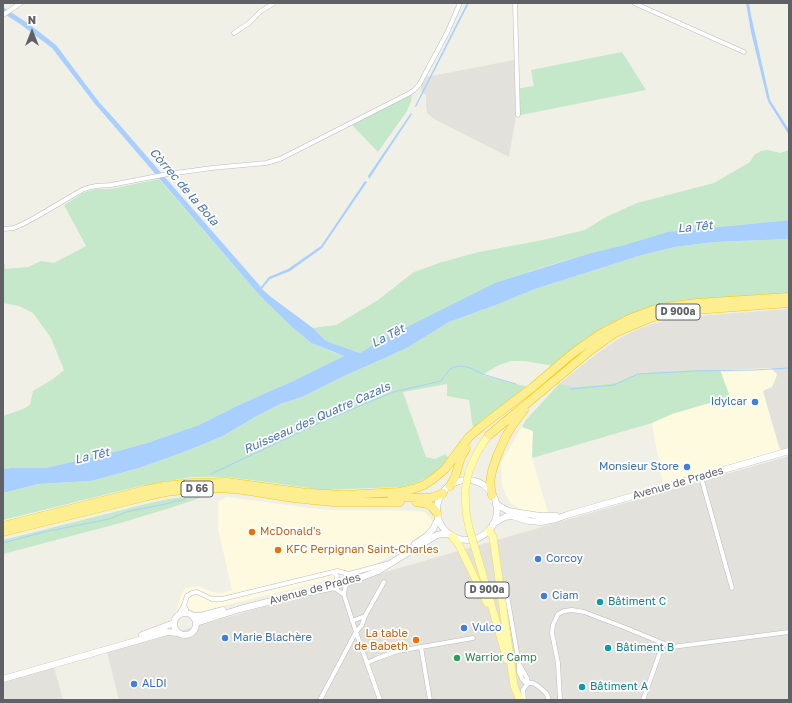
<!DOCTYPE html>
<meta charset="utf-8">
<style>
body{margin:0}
#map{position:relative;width:792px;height:703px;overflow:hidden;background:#f1f0e7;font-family:"Golos Text",sans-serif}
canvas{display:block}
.frame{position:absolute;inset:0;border:4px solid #5f6167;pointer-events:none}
.north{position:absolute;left:12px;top:12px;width:40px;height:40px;-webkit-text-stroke:3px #fff;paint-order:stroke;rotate:0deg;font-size:11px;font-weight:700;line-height:16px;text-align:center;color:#5f6167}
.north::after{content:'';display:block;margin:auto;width:14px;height:18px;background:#5f6167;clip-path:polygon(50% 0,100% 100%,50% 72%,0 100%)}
</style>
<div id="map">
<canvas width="792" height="703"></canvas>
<div class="frame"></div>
<div class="north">N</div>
</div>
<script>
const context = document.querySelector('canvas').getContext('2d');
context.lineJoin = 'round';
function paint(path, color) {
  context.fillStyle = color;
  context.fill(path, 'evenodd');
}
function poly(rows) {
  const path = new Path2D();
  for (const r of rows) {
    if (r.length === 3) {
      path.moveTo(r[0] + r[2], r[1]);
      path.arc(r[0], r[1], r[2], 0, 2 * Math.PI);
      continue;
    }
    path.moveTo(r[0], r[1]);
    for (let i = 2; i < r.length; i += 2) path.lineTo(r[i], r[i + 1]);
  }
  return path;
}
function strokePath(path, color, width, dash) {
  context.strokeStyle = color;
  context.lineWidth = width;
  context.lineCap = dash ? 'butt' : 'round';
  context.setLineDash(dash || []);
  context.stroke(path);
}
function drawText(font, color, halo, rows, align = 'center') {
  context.font = font + ' "Golos Text",sans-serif';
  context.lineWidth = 3.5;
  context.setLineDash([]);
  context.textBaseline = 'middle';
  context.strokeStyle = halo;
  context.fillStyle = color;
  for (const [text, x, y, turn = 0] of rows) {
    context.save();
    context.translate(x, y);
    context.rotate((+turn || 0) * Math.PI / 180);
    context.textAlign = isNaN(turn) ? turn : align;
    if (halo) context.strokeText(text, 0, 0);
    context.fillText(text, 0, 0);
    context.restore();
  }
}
paint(poly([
 [771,368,777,374,776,378,772,387,763,391,781,450,663,484,652,423,672,414,730,397,720,370],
 [522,427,533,431,532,458,548,513,524,511,510,503,502,486,501,463],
 [226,497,242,499,309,508,332,510,374,510,419,511,424,512,426,513,431,519,433,522,430,527,424,533,384,560,354,572,300,587,202,611,197,612,190,609,176,613,181,595,185,588,199,586,211,592,222,593,232,590,218,529,218,502]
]), '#fefadf');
paint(poly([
 [514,60,516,116,509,157,434,119,427,113,426,106,426,95,421,91,421,87,426,77],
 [789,309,789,448,781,450,779,447,763,391,772,387,776,378,777,374,771,368,638,373,615,383,573,387,559,384,595,355,618,339,640,328,653,324,668,319,683,317],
 [789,456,789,700,119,700,107,652],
 [54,667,63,700,3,700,3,682]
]), '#e3e1db');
paint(poly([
 [622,52,646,90,516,116,515,89,534,86,531,70],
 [412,93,411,101,407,111,378,152,352,125],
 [768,150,780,153,789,150,789,220,697,229,591,253,544,267,497,282,381,340,360,353,326,341,313,328,336,325,378,300,414,272,442,262,479,252,543,240,585,230,606,217,637,203,714,183,750,162,754,155,761,151],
 [159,179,259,295,292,327,311,343,335,353,344,356,293,381,241,404,199,425,147,443,118,451,46,468,11,468,3,469,3,416,23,409,30,405,33,391,53,379,64,370,51,338,33,313,19,306,3,303,3,264,5,264,5,269,28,267,41,261,54,263,86,246,64,205,83,193,88,191,97,189,111,189],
 [789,239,789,293,677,301,652,306,631,314,605,326,585,339,554,366,525,361,511,361,499,365,482,375,516,384,529,387,473,428,469,400,447,396,447,384,403,392,426,457,435,459,445,454,449,459,435,474,416,483,401,487,321,490,274,483,228,477,192,477,144,485,3,520,3,492,7,492,38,484,91,481,139,468,184,452,223,436,255,417,280,404,302,397,342,377,407,348,449,322,496,305,535,289,642,255,675,247,714,242],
 [696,370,720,370,730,397,672,414,652,423,532,458,533,431,522,427,526,420,559,384,573,387,606,384,615,383,638,373],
 [192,496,202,497,197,499,170,508,124,522,3,554,3,540,150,503,168,499]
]), '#c4e8c9');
paint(poly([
 [467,3,469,3,416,107,415,106],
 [746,3,749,3,751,15,770,100,789,130,789,135,769,103,767,98,751,32],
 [3,7,29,24,56,45,99,102,118,123,163,175,261,287,269,277,288,269,321,246,365,181,367,182,322,248,290,271,270,279,262,289,271,297,313,328,326,341,360,353,381,340,497,282,591,253,625,245,668,232,789,220,789,239,714,242,675,247,642,255,535,289,496,305,449,322,407,348,342,377,302,397,280,404,255,417,223,436,184,452,139,468,91,481,38,484,7,492,3,492,3,469,11,468,46,468,118,451,147,443,199,425,241,404,293,381,344,356,311,343,292,327,260,296,121,134,95,104,52,48,20,24,3,13],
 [411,113,412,114,369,179,368,176]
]), '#a9cfff');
strokePath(poly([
 [570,389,614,385,638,374,695,371,754,370,789,368],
 [211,474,315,425,393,392,441,381,450,369,454,367,460,366,466,367,471,368,482,374,516,384],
 [3,543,44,532,109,519,126,512,170,503,185,499,186,497]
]), '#a9cfff', 1);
const street = poly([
 [515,3,518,115],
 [634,3,744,52],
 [3,15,21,3],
 [234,33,249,23,260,12,274,3],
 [3,229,14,228,27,222,36,217,82,190,87,188,96,186,111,185,168,174,212,168,266,163,280,159,410,93,414,90,419,85,447,33,460,3],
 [701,477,732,588],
 [333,572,337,576,336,582],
 [349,582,345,587,344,595,356,632,380,700],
 [332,588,336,589,344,595],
 [507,595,519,664],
 [184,605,186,609,186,613],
 [179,614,184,605,187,596,192,593,197,592,212,599,222,599,333,572,337,571,349,574,386,564],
 [352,621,365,616],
 [421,647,430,700],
 [367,663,378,658,398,651,473,638],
 [519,664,527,678,528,683,526,683,522,679,521,676,519,672,519,664],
 [320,700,356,632,362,625,365,616,384,582],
 [524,700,523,690,528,683,533,683,538,686,546,693,548,697,548,700],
 [560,700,558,663,552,633,553,625,558,614,564,611,572,610,584,612,626,628,672,647,789,632],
 [643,700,663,644]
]);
const secondary = poly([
 [467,510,30],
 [496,504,508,511,540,516,556,516],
 [493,524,505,517,512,516,529,521,541,522,556,519,567,515,789,451],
 [415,544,427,536,433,529,438,519],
 [185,624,11],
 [193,616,201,616,223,610],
 [196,623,240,609,295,595,330,588,349,582,378,571,437,535,442,534,449,534],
 [142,635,174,623],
 [3,679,167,632,178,633]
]);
const primary = poly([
 [469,471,477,453,483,443,489,435],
 [465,490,466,512,469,528],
 [489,530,493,537,514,686,519,698,521,700],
 [452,536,459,545,487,603],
 [476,551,507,660]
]);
const highway = poly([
 [489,435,591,350,615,333,638,323,651,318,666,314,682,311,789,303],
 [450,486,455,477,461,457,466,449],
 [310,493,343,495,399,492,413,489,424,485,433,479,445,469,469,437,483,425,533,387,573,353,600,334,629,319,653,310,673,306,697,303,789,297],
 [492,495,490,483,492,471,497,456,506,436,514,423,524,410],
 [392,497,426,498,434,497,443,493],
 [416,502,428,504,432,507,437,513],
 [3,526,145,490,164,486,192,483,227,482,314,494],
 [3,532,148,496,166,492,191,489,220,488,243,490,293,498,332,502,400,502]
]);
strokePath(street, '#b9bbc1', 5);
strokePath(secondary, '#babdc3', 7);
strokePath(primary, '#f2da5f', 8);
strokePath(highway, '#f8c800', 9);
strokePath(street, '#fff', 4);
strokePath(secondary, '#fff', 6);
strokePath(primary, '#fffbae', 7);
strokePath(highway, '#fdee92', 8);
const primaryBridge = poly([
 [465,490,469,471],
 [469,528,476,551]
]);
strokePath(primaryBridge, '#f2da5f', 8, []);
strokePath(primaryBridge, '#fffbae', 7);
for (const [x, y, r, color] of [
 [755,402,4,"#3f7fe0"],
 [687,467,4,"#3f7fe0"],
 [252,532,4,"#e8710a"],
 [278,550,4,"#e8710a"],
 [538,559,4,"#3f7fe0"],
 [544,596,4,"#3f7fe0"],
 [600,602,4,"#0f9aa8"],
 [464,628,4,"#3f7fe0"],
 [225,638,4,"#3f7fe0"],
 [416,640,4,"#e8710a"],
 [608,648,4,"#0f9aa8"],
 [457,658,4,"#2e9e5b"],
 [134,684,4,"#3f7fe0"],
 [582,687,4,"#0f9aa8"]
]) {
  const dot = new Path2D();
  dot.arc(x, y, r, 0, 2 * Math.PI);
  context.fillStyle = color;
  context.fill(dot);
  strokePath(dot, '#fff', 1.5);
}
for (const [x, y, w] of [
 [678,312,44],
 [197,489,32],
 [487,590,44]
]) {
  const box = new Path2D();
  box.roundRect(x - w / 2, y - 8, w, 16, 3);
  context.fillStyle = '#fff';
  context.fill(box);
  strokePath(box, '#5f6167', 1);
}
drawText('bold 10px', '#5f6167', null, [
 ["D 900a",678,312],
 ["D 66",197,489],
 ["D 900a",487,590]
]);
drawText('11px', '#366cbe', '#fff', [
 ["Idylcar",747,402,"right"],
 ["Monsieur Store",679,467,"right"],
 ["Corcoy",546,559],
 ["Ciam",552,596],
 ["Vulco",472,628],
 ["Marie Blachère",233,638],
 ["ALDI",142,684]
], 'left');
drawText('11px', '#5f6167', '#fff', [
 ["Avenue de Prades",678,483,-16],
 ["Avenue de Prades",315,589,-15]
]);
drawText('11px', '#c56008', '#fff', [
 ["McDonald's",260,532],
 ["KFC Perpignan Saint-Charles",286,550],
 ["La table",408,634,"right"],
 ["de Babeth",408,647,"right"]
], 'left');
drawText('11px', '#0d838f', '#fff', [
 ["Bâtiment C",608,602],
 ["Bâtiment B",616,648],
 ["Bâtiment A",590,687]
], 'left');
drawText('11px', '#27864d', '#fff', [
 ["Warrior Camp",465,658]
], 'left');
drawText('italic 12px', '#4672bc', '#fff', [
 ["Còrrec de la Bola",184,187,49],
 ["La Têt",695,227,-6],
 ["La Têt",388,336,-27],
 ["Ruisseau des Quatre Cazals",317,418,-24],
 ["La Têt",92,456,-13]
]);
</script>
